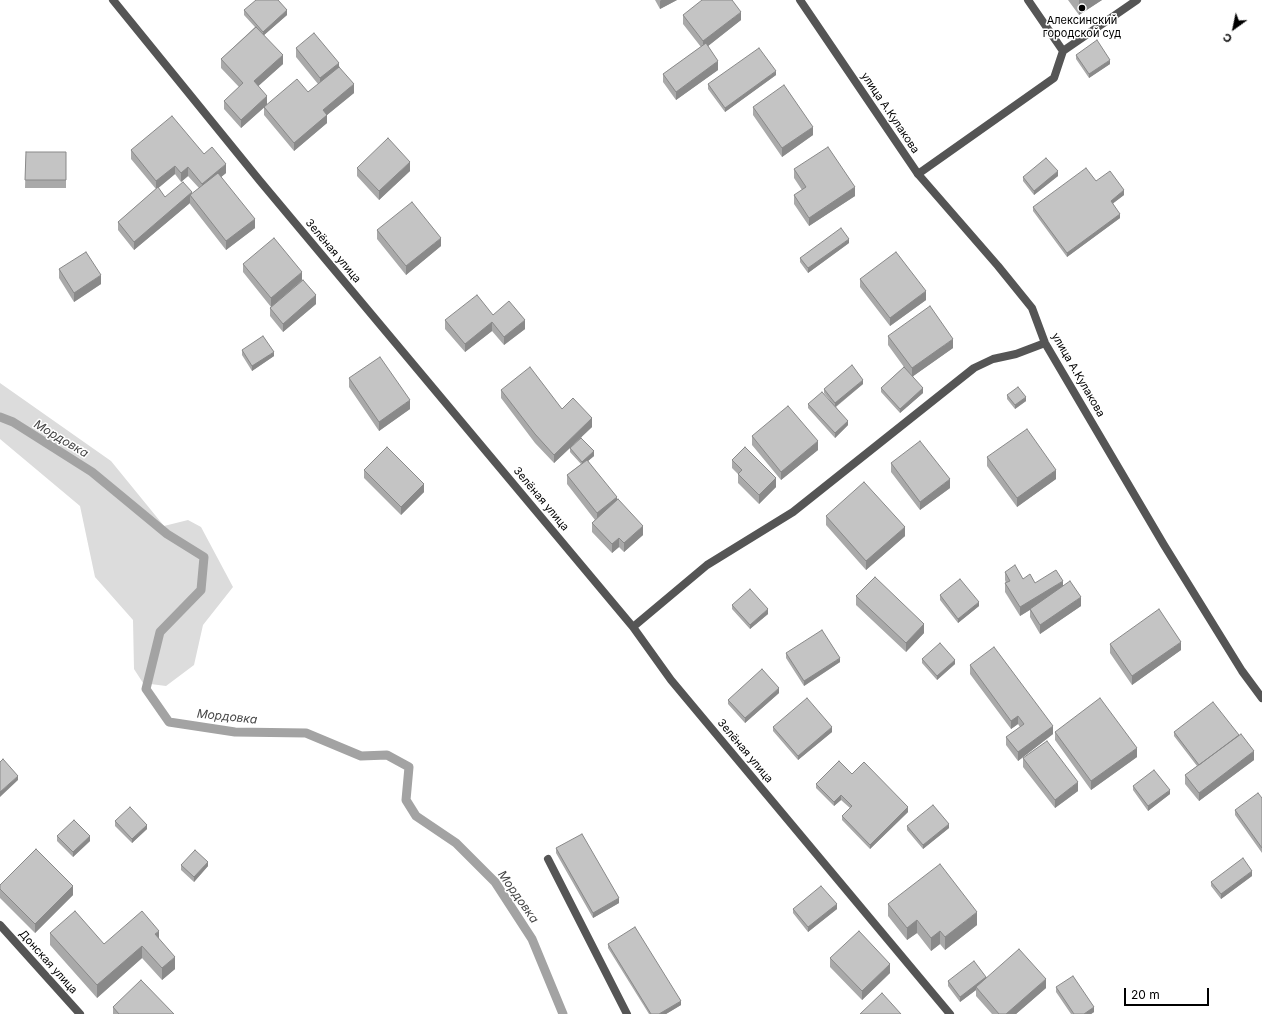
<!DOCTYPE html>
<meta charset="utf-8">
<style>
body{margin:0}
#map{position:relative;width:1262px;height:1014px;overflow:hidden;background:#fff;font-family:Inter,sans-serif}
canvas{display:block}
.north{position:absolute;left:1214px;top:8px;width:40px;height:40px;-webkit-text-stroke:3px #fff;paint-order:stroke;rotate:213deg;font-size:11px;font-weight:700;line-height:16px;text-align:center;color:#000}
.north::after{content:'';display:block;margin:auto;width:14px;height:18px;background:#000;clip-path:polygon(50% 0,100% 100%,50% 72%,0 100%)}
.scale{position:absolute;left:1124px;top:988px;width:85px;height:18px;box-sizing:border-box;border:2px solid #000;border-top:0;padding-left:5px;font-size:12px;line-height:14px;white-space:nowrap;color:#000;-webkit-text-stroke:3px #fff;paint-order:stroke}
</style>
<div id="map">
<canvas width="1262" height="1014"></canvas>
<div class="north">С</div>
<div class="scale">20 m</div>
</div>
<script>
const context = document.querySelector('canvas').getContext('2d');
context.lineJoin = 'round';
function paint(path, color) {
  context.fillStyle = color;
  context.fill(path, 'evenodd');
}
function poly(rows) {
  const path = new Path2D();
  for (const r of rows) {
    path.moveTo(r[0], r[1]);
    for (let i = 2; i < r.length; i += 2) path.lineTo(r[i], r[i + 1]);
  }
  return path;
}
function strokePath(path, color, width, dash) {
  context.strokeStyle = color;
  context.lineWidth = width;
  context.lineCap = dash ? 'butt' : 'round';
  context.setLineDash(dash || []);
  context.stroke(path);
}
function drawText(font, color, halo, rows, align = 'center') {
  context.font = font + ' Inter,sans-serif';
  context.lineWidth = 3;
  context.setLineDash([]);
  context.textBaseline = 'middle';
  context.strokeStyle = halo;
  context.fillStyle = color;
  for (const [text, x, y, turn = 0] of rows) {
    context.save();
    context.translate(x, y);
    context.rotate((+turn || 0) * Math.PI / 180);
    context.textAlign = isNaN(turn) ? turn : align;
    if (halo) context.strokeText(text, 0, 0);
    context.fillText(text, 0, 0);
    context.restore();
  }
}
paint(poly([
 [0,383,111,461,164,526,188,520,201,527,233,587,203,625,194,665,166,686,143,683,134,669,133,620,95,577,80,506,0,439]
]), '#dcdcdc');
strokePath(poly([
 [0,417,13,422,92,472,167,534,204,557,201,590,160,632,146,689,169,722,235,732,306,733,361,756,387,755,409,767,406,800,416,816,456,843,495,882,532,939,563,1014]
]), '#a3a3a3', 9);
strokePath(poly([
 [1028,0,1063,51],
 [918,174,1054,78,1063,51,1137,0],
 [548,859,627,1014]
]), '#555', 8);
strokePath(poly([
 [113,0,260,181,633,627,671,680,950,1014],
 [800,0,918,174,998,266,1032,308,1045,343,1164,545,1242,671,1262,698],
 [633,627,707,565,793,512,974,368,993,359,1016,354,1045,343],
 [0,925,80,1014]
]), '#555', 8);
paint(poly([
 [655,0,677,0,660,9],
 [1068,0,1102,0,1079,15],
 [244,10,287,15,264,35,283,64,258,86,267,105,308,92,318,84,296,57,296,48,339,67,354,93,327,115,327,123,294,151,264,115,264,107,241,128,224,109,224,101,239,87,221,68,221,59,255,27,244,15],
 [683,15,741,20,708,46,718,70,676,100,663,82,663,74,701,47,683,24],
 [1076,55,1110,64,1089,78,1076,59],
 [776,75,725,112,708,89,708,84],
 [753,107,813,135,782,157,753,115],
 [131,150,204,154,226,173,221,177,255,228,226,250,190,204,190,203,134,250,118,230,118,222,156,189,131,159],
 [175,174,181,182,188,176,199,188,192,194,165,197,158,188],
 [26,152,66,152,66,188,25,188],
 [357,168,410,171,379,200,357,176],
 [794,169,855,196,809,226,794,204,794,195,802,190,794,178],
 [1058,176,1034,195,1023,181,1023,177],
 [1096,181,1124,195,1113,203,1120,218,1067,257,1033,211,1033,207],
 [377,230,441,246,406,275,377,239],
 [849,243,808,273,800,262,800,258],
 [243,264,302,280,316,304,283,332,270,316,270,308,271,307,243,272],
 [59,269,101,284,74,302,59,278],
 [860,279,926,300,890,326,860,287],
 [493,315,525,329,504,345,492,331,465,352,445,329,445,320],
 [888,336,953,348,913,376,923,393,900,413,881,392,881,388,904,367,888,345],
 [242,350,274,356,252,371,242,355],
 [349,378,410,409,379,431,349,387],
 [863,384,836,407,848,425,835,438,808,408,808,404,832,403,824,393,824,389],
 [501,390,562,409,592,427,574,444,594,456,588,461,617,501,643,535,624,552,619,547,612,553,592,532,592,523,595,520,567,484,567,475,581,464,570,452,570,448,554,463,535,443,501,398],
 [1007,395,1026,401,1015,409,1007,399],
 [752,436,818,450,781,480,752,445],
 [987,457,1056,479,1017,507,987,466],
 [732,460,776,487,759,504,738,483,738,474,732,468],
 [891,463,950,488,920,510,891,472],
 [364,470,424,492,401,515,364,478],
 [826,516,905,536,866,570,826,525],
 [1005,572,1035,583,1063,586,1081,606,1040,634,1030,617,1030,610,1020,616,1005,592,1005,583,1006,583,1005,580],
 [940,595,979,606,958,623,940,600],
 [856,596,924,633,906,652,856,605],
 [732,605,768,614,750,629,732,609],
 [1110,644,1181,650,1132,685,1110,653],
 [786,653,840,662,804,686,786,658],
 [922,659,955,664,937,680,922,663],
 [970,665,1053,734,1018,761,1006,745,1006,737,1020,727,1018,724,1011,729,970,674],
 [779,693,745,723,728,704,728,700],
 [773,727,832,732,798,760,773,731],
 [1055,732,1137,757,1091,790,1055,740],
 [1174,732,1239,735,1254,760,1199,801,1185,784,1185,775,1197,766,1174,736],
 [1023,758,1078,791,1055,808,1023,767],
 [852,774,908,812,870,849,842,820,842,816,850,808,841,800,834,806,816,788,816,784],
 [1133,786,1170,794,1148,811,1133,790],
 [1262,798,1262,853,1235,815,1235,810],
 [115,821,147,829,132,843,115,826],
 [907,826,949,828,923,849,907,830],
 [57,836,90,841,73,857,57,841],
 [556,848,619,903,593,918,556,853],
 [181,865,208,866,194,882,181,870],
 [1252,876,1221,899,1211,886,1211,882],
 [0,885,73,895,35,933,0,898],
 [888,904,977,925,945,950,940,944,931,951,917,933,907,940,888,916],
 [793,909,837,909,808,932,793,913],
 [50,933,104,944,159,939,175,969,162,980,142,958,97,998,50,945],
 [608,944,681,1005,666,1014,649,1014,608,948],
 [830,958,890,973,862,1000,830,967],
 [986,977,1046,988,1016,1014,992,1014,976,996,976,990,960,1002,948,986,948,981],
 [1056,987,1094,1012,1091,1014,1071,1014,1056,992],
 [113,1007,174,1014,113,1014]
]), '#a9a9a9');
paint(poly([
 [661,0,677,0,660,9,660,1],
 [1079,0,1102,0,1079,15],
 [287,10,287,15,263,36,263,32],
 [741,12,741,20,703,50,703,41],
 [283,55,283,64,254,90,254,81],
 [1110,60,1110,64,1089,78,1089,74],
 [718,61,718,70,676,100,676,92],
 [339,63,339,72,320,87,320,78],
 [776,71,776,75,725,112,725,108],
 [354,84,354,93,327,115,327,123,294,151,294,143,323,110],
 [267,96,267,105,241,128,241,120],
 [813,127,813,135,782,157,782,148],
 [410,162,410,171,379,200,379,191],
 [226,164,226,173,202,193,202,184],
 [175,166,175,174,156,190,156,181],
 [188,167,188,176,181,182,181,173],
 [1058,171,1058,176,1034,195,1034,191],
 [855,187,855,196,809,226,809,218],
 [1124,190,1124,195,1111,205,1111,201],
 [192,192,192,198,190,195,190,203,134,250,134,242],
 [1120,214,1120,218,1067,257,1067,253],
 [255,219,255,228,226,250,226,241],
 [441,238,441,246,406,275,406,266],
 [849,239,849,243,808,273,808,268],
 [302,272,302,280,271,307,271,298],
 [101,275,101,284,74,302,74,293],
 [926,291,926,300,890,326,890,318],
 [316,295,316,304,283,332,283,324],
 [525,320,525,329,504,345,504,337],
 [492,322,492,331,465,352,465,344],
 [953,339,953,348,912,377,912,368],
 [274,352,274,356,252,371,252,366],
 [863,380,863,384,835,407,835,403],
 [923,388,923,393,900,413,900,409],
 [1026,397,1026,401,1015,409,1015,405],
 [410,400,410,409,379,431,379,422],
 [592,418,592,427,554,463,554,455],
 [848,421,848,425,835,438,835,433],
 [818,441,818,450,781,480,781,472],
 [594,451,594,456,582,466,582,462],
 [1056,470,1056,479,1017,507,1017,498],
 [776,478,776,487,759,504,759,495],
 [950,479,950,488,920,510,920,502],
 [424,484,424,492,401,515,401,507],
 [617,497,617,506,597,522,597,513],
 [643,526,643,535,624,552,624,543],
 [905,527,905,536,866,570,866,561],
 [619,538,619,547,612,553,612,544],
 [1063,581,1063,589,1020,616,1020,607],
 [1081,597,1081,606,1040,634,1040,625],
 [979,602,979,606,958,623,958,619],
 [768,609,768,614,750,629,750,625],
 [924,624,924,633,906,652,906,643],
 [1181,642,1181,650,1132,685,1132,676],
 [840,658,840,662,804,686,804,681],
 [955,660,955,664,937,680,937,676],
 [779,688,779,693,745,723,745,718],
 [1018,716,1018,724,1011,729,1011,721],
 [1053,726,1053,734,1018,761,1018,752],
 [832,727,832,732,798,760,798,756],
 [1137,748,1137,757,1091,790,1091,781],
 [1254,751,1254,760,1199,801,1199,793],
 [18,776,18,780,0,797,0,792],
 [1078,782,1078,791,1055,808,1055,800],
 [1170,790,1170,794,1148,811,1148,806],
 [841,795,841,800,834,806,834,802],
 [908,807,908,812,870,849,870,845],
 [949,824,949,828,923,849,923,845],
 [147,825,147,829,132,843,132,839],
 [90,836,90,841,73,857,73,852],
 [208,862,208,866,194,882,194,877],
 [1252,871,1252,876,1221,899,1221,894],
 [73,886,73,895,35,933,35,924],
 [619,898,619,903,593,918,593,913],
 [837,904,837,909,808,932,808,927],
 [977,912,977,925,945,950,945,937],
 [917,920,917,933,907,940,907,928],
 [159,931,159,943,155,934],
 [940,931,940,944,931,951,931,938],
 [142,946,142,958,97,998,97,985],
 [175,957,175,969,162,980,162,968],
 [890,964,890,973,862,1000,862,991],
 [986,977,986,982,976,987,976,990,960,1002,960,997],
 [1046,979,1046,988,1016,1014,1006,1014],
 [681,1001,681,1005,666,1014,659,1014],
 [1094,1007,1094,1012,1091,1014,1084,1014]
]), '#898989');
const building = poly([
 [256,0,278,0,287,10,263,32,244,10,256,0],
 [702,0,732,0,741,12,703,41,683,15,702,0],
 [256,27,283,55,254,81,267,96,241,120,224,101,243,83,221,59,256,27],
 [314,33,339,63,320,78,296,48,314,33],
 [1097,40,1110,60,1089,74,1076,55,1097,40],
 [706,43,718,61,676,92,663,74,706,43],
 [759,48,776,71,725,108,708,84,759,48],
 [339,67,354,84,323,110,327,115,294,143,264,107,297,79,308,92,339,67],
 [784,85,813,127,782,148,753,107,784,85],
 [172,116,204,154,212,147,226,164,202,184,188,167,181,173,175,166,156,181,131,150,172,116],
 [388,138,410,162,379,191,357,168,388,138],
 [828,147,855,187,809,218,794,195,806,187,794,169,828,147],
 [26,152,66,152,66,180,25,180,26,152],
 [1046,158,1058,171,1034,191,1023,177,1046,158],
 [1086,168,1096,181,1110,171,1124,190,1111,201,1120,214,1067,253,1033,207,1086,168],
 [218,173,255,219,226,241,190,195,218,173],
 [183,182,192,192,134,242,118,222,158,187,165,197,183,182],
 [412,202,441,238,406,266,377,230,412,202],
 [841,228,849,239,808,268,800,258,841,228],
 [274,238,302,272,271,298,243,264,274,238],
 [86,252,101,275,74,293,59,269,86,252],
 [896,252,926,291,890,318,860,279,896,252],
 [303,280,316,295,283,324,270,308,303,280],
 [477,295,493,315,509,301,525,320,504,337,492,322,465,344,445,320,477,295],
 [930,306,953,339,912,368,888,336,930,306],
 [263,336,274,352,252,366,242,350,263,336],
 [380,357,410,400,379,422,349,378,380,357],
 [852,365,863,380,835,403,824,389,852,365],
 [530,367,562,409,573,398,592,418,554,455,535,434,501,390,530,367],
 [904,367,923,388,900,409,881,388,904,367],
 [1018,387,1026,397,1015,405,1007,395,1018,387],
 [822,392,848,421,835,433,808,404,822,392],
 [788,406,818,441,781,472,752,436,788,406],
 [1027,429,1056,470,1017,498,987,457,1027,429],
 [581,438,594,451,582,462,570,448,581,438],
 [920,441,950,479,920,502,891,463,920,441],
 [387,447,424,484,401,507,364,470,387,447],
 [745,447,776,478,759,495,738,474,742,470,732,460,745,447],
 [587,460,617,497,597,513,567,475,587,460],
 [864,482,905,527,866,561,826,516,864,482],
 [618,499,643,526,624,543,619,538,612,544,592,523,618,499],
 [1015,565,1023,579,1030,574,1035,583,1056,570,1063,581,1020,607,1005,583,1010,581,1005,572,1015,565],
 [875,577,924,624,906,643,856,596,875,577],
 [960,579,979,602,958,619,940,595,960,579],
 [1070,581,1081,597,1040,625,1030,609,1070,581],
 [750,589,768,609,750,625,732,605,750,589],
 [1159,609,1181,642,1132,676,1110,644,1159,609],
 [822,630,840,658,804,681,786,653,822,630],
 [940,643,955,660,937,676,922,659,940,643],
 [994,647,1053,726,1018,752,1006,737,1024,724,1018,716,1011,721,970,665,994,647],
 [762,669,779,688,745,718,728,700,762,669],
 [807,698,832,727,798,756,773,727,807,698],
 [1100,698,1137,748,1091,781,1055,732,1100,698],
 [1213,702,1239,735,1199,765,1174,732,1213,702],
 [1241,734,1254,751,1199,793,1185,775,1241,734],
 [1047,741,1078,782,1055,800,1023,758,1047,741],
 [3,759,18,776,0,792,0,762,3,759],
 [839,761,852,774,864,762,908,807,870,845,842,816,852,806,841,795,834,802,816,784,839,761],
 [1154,770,1170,790,1148,806,1133,786,1154,770],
 [1258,793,1262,798,1262,848,1235,810,1258,793],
 [933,805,949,824,923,845,907,826,933,805],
 [130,807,147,825,132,839,115,821,130,807],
 [74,820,90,836,73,852,57,836,74,820],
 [582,834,619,898,593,913,556,848,582,834],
 [36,849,73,886,35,924,0,889,0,885,36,849],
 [195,850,208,862,194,877,181,865,195,850],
 [1243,858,1252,871,1221,894,1211,882,1243,858],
 [940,864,977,912,945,937,940,931,931,938,917,920,907,928,888,904,940,864],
 [821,886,837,904,808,927,793,909,821,886],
 [75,911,104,944,142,911,159,931,155,934,175,957,162,968,142,946,97,985,50,933,75,911],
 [635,927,681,1001,659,1014,651,1014,608,944,635,927],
 [859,931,890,964,862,991,830,958,859,931],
 [1019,949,1046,979,1006,1014,999,1014,976,987,1019,949],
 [974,961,986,977,960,997,948,981,974,961],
 [1073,976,1094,1007,1084,1014,1074,1014,1056,987,1073,976],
 [141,980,174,1014,119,1014,113,1007,141,980],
 [882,993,901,1014,860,1014,882,993]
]);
paint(building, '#c4c4c4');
strokePath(building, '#898989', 1);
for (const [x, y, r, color] of [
 [1082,8,4,"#000"]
]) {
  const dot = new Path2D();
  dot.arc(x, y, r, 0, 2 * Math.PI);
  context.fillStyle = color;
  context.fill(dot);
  strokePath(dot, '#fff', 1.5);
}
drawText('11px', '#000', '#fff', [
 ["Алексинский",1082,21],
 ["городской суд",1082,34]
]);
drawText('11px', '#000', '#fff', [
 ["улица А.Кулакова",890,113,56],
 ["Зелёная улица",333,251,50],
 ["улица А.Кулакова",1078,375,60],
 ["Зелёная улица",541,499,50],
 ["Зелёная улица",745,751,50],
 ["Донская улица",48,962,48]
]);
drawText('italic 12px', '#444', '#fff', [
 ["Мордовка",61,439,31],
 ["Мордовка",227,717,6],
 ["Мордовка",518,897,55]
]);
</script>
